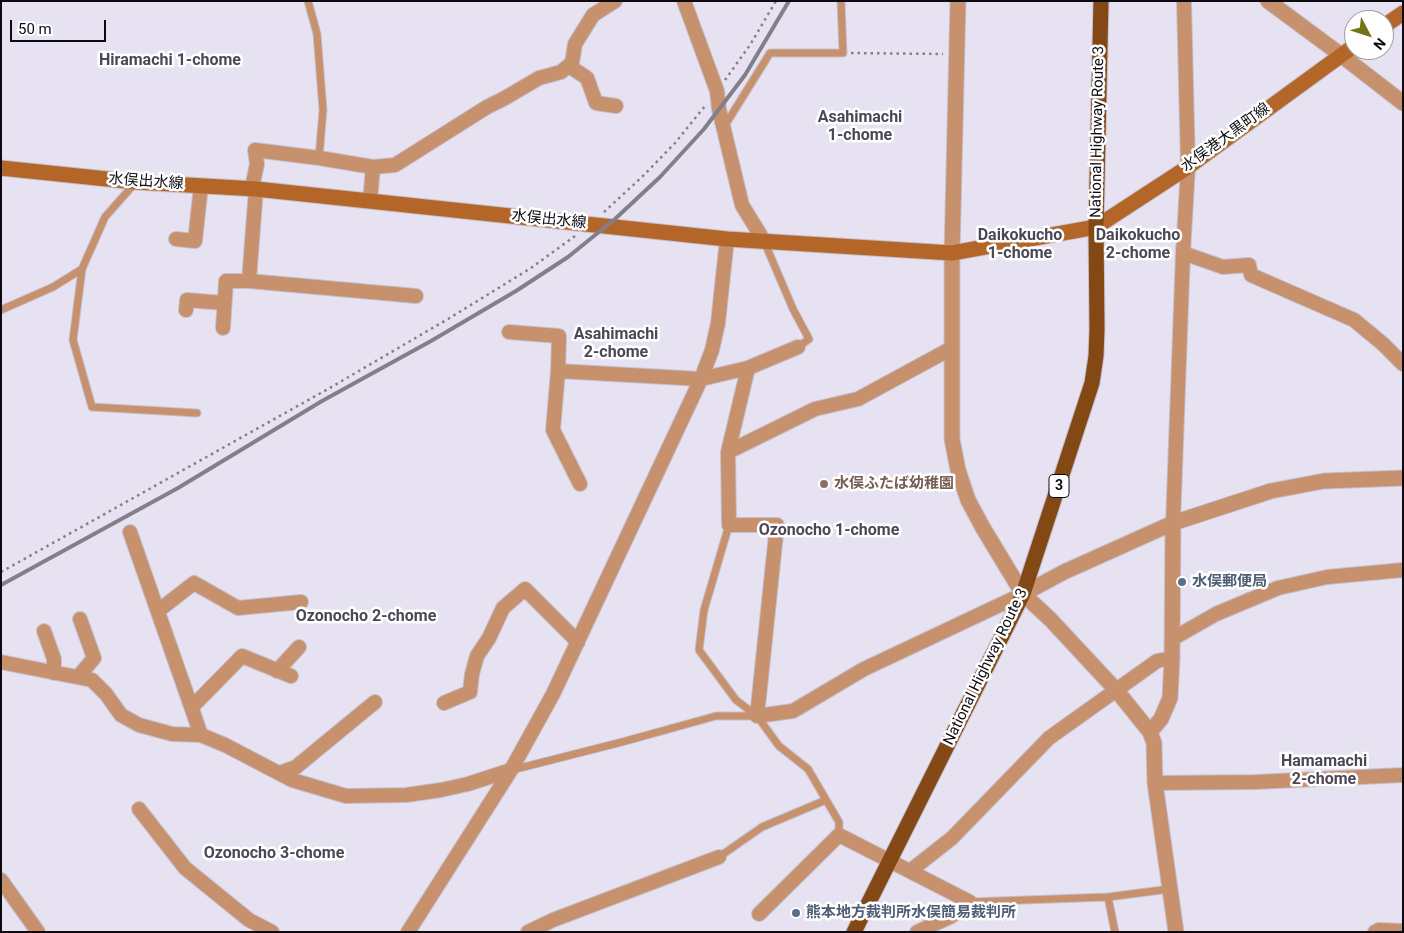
<!DOCTYPE html>
<meta charset="utf-8">
<style>
body{margin:0}
#map{position:relative;width:1404px;height:933px;overflow:hidden;background:#e7e2f2;font-family:Roboto,sans-serif}
canvas{display:block}
.frame{position:absolute;inset:0;border:2px solid #0d0b11;pointer-events:none}
.north{position:absolute;left:1344px;top:10px;width:50px;height:50px;box-sizing:border-box;background:#fff;border:1px solid #9e9da0;border-radius:50%;rotate:130deg;font-size:14px;font-weight:700;line-height:20px;text-align:center;color:#0d0b11}
.north::after{content:'';display:block;margin:auto;width:18px;height:22px;background:#747318;clip-path:polygon(50% 0,100% 100%,50% 72%,0 100%)}
.scale{position:absolute;left:10px;top:20px;width:96px;height:22px;box-sizing:border-box;border:2px solid #0d0b11;border-top:0;padding-left:6px;font-size:15px;line-height:18px;white-space:nowrap;color:#0d0b11;-webkit-text-stroke:4px #fff;paint-order:stroke}
</style>
<div id="map">
<canvas width="1404" height="933"></canvas>
<div class="frame"></div>
<div class="north">N</div>
<div class="scale">50 m</div>
</div>
<script>
const context = document.querySelector('canvas').getContext('2d');
context.lineJoin = 'round';
function poly(rows) {
  const path = new Path2D();
  for (const r of rows) {
    path.moveTo(r[0], r[1]);
    for (let i = 2; i < r.length; i += 2) path.lineTo(r[i], r[i + 1]);
  }
  return path;
}
function strokePath(path, color, width, dash) {
  context.strokeStyle = color;
  context.lineWidth = width;
  context.lineCap = dash ? 'butt' : 'round';
  context.setLineDash(dash || []);
  context.stroke(path);
}
function drawText(font, color, halo, rows, align = 'center') {
  context.font = font + ' Roboto,"Noto Sans JP",sans-serif';
  context.lineWidth = 5;
  context.setLineDash([]);
  context.textBaseline = 'middle';
  context.strokeStyle = halo;
  context.fillStyle = color;
  for (const [text, x, y, turn = 0] of rows) {
    context.save();
    context.translate(x, y);
    context.rotate((+turn || 0) * Math.PI / 180);
    context.textAlign = isNaN(turn) ? turn : align;
    if (halo) context.strokeText(text, 0, 0);
    context.fillText(text, 0, 0);
    context.restore();
  }
}
const service = poly([
 [308,1,317,34,323,110,319,158],
 [724,127,770,53,843,53,841,1],
 [764,241,793,309,809,339,798,347],
 [82,269,73,340,92,407,197,413],
 [1,310,53,287,82,269,105,217,136,182],
 [729,525,704,610,699,650,736,700,757,716,779,746,808,769,839,822,839,835],
 [512,770,622,742,716,716,757,716],
 [719,857,762,827,826,800],
 [1108,897,1115,932],
 [970,902,1108,897,1170,889]
]);
const minor = poly([
 [684,1,717,91,719,109,742,205,764,241],
 [569,66,587,78,596,103,616,106],
 [252,188,257,164,255,150,319,158,373,167,395,165,487,107,505,98,539,78,561,72,572,63,575,44,593,15,615,1],
 [370,201,373,167],
 [176,239,195,241,201,186],
 [1183,253,1223,267,1249,265,1251,275,1354,320,1383,344,1403,364],
 [249,281,416,296],
 [186,310,187,300,224,303],
 [223,328,226,281,249,281,256,189],
 [509,332,559,336,558,371,701,379,748,368,728,452,729,525,777,525,757,716,793,711,864,669,1023,594],
 [748,368,798,347],
 [558,371,553,430,580,484],
 [728,452,815,409,858,399,952,348],
 [1173,523,1183,253,1188,167,1184,1],
 [130,532,201,735],
 [158,611,194,583,238,608,301,602],
 [44,631,54,659,54,673],
 [1172,639,1216,614,1278,588,1327,577,1403,570],
 [1,662,92,680,106,694,121,715,139,725,172,734,201,735,225,745,292,780,346,796,406,795,441,790,468,784,511,770],
 [277,671,299,647],
 [78,677,94,658,80,619],
 [444,703,470,692,472,674,477,656,489,638,503,608,525,589,578,642],
 [192,707,242,656,291,676],
 [279,773,296,767,375,702],
 [1155,783,1255,782,1403,775],
 [139,809,185,868,249,920,272,932],
 [910,871,952,838,1049,738,1157,661,1172,658],
 [1,880,38,932],
 [759,914,839,835,970,902,950,917,917,932],
 [408,932,511,770,553,694,701,379,712,350,718,323,727,239],
 [528,932,553,920,719,857],
 [1375,932,1379,930,1403,931]
]);
const tertiary = poly([
 [958,1,952,253,952,439,958,470,968,500,983,528,1023,594,1050,619,1117,691,1150,732,1154,743,1155,783,1176,932],
 [1268,1,1341,55,1403,103],
 [1023,594,1064,572,1173,523,1271,491,1324,481,1403,478],
 [1150,732,1161,719,1170,698,1172,658,1173,523]
]);
const secondary = poly([
 [1384,26,1403,13],
 [1,168,136,182,256,189,727,239,952,253,1096,227,1188,167,1354,46]
]);
const trunk = poly([
 [854,932,1023,594,1092,383,1096,356,1097,329,1096,227,1101,1]
]);
strokePath(service, '#c4c0ce', 9);
strokePath(minor, '#c4c0ce', 16);
strokePath(tertiary, '#c4c0ce', 17);
strokePath(secondary, '#c4c0ce', 17);
strokePath(trunk, '#c4c0ce', 17);
strokePath(poly([
 [851,53,943,54],
 [725,80,750,45,776,1],
 [604,212,643,176,675,143,705,106],
 [1,572,328,389,448,319,531,268,575,236]
]), '#827e8a', 2.5, [2.5, 4]);
strokePath(service, '#c7916d', 7);
strokePath(minor, '#c7916d', 14);
strokePath(tertiary, '#c7916d', 15);
strokePath(secondary, '#b46628', 15);
strokePath(trunk, '#844814', 15);
strokePath(poly([
 [1,585,178,488,322,401,431,341,516,291,568,257,615,219,660,177,704,129,745,75,789,1]
]), '#837f8a', 4);
for (const [x, y, r, color] of [
 [824,484,5,"#8d6e63"],
 [1182,582,5,"#5c6f8a"],
 [796,913,5,"#5c6f8a"]
]) {
  const dot = new Path2D();
  dot.arc(x, y, r, 0, 2 * Math.PI);
  context.fillStyle = color;
  context.fill(dot);
  strokePath(dot, '#fff', 2);
}
for (const [x, y, w] of [
 [1059,486,20]
]) {
  const box = new Path2D();
  box.roundRect(x - w / 2, y - 11.5, w, 23, 4);
  context.fillStyle = '#fff';
  context.fill(box);
  strokePath(box, '#0d0b11', 1);
}
drawText('bold 14px', '#0d0b11', null, [
 ["3",1059,486]
]);
drawText('15px', '#0d0b11', '#fff', [
 ["National Highway Route 3",1098,132,-89],
 ["水俣港大黒町線",1226,138,-36],
 ["水俣出水線",146,182,4],
 ["水俣出水線",549,220,6],
 ["National Highway Route 3",986,667,-64]
]);
drawText('bold 15px', '#785e54', '#fff', [
 ["水俣ふたば幼稚園",834,484]
], 'left');
drawText('bold 15px', '#4e5e75', '#fff', [
 ["水俣郵便局",1192,582],
 ["熊本地方裁判所水俣簡易裁判所",806,913]
], 'left');
drawText('bold 16px', '#4b4755', '#fff', [
 ["Hiramachi 1-chome",170,61],
 ["Asahimachi",860,118],
 ["1-chome",860,136],
 ["Daikokucho",1020,236],
 ["1-chome",1020,254],
 ["Daikokucho",1138,236],
 ["2-chome",1138,254],
 ["Asahimachi",616,335],
 ["2-chome",616,353],
 ["Ozonocho 1-chome",829,531],
 ["Ozonocho 2-chome",366,617],
 ["Hamamachi",1324,762],
 ["2-chome",1324,780],
 ["Ozonocho 3-chome",274,854]
]);
</script>
